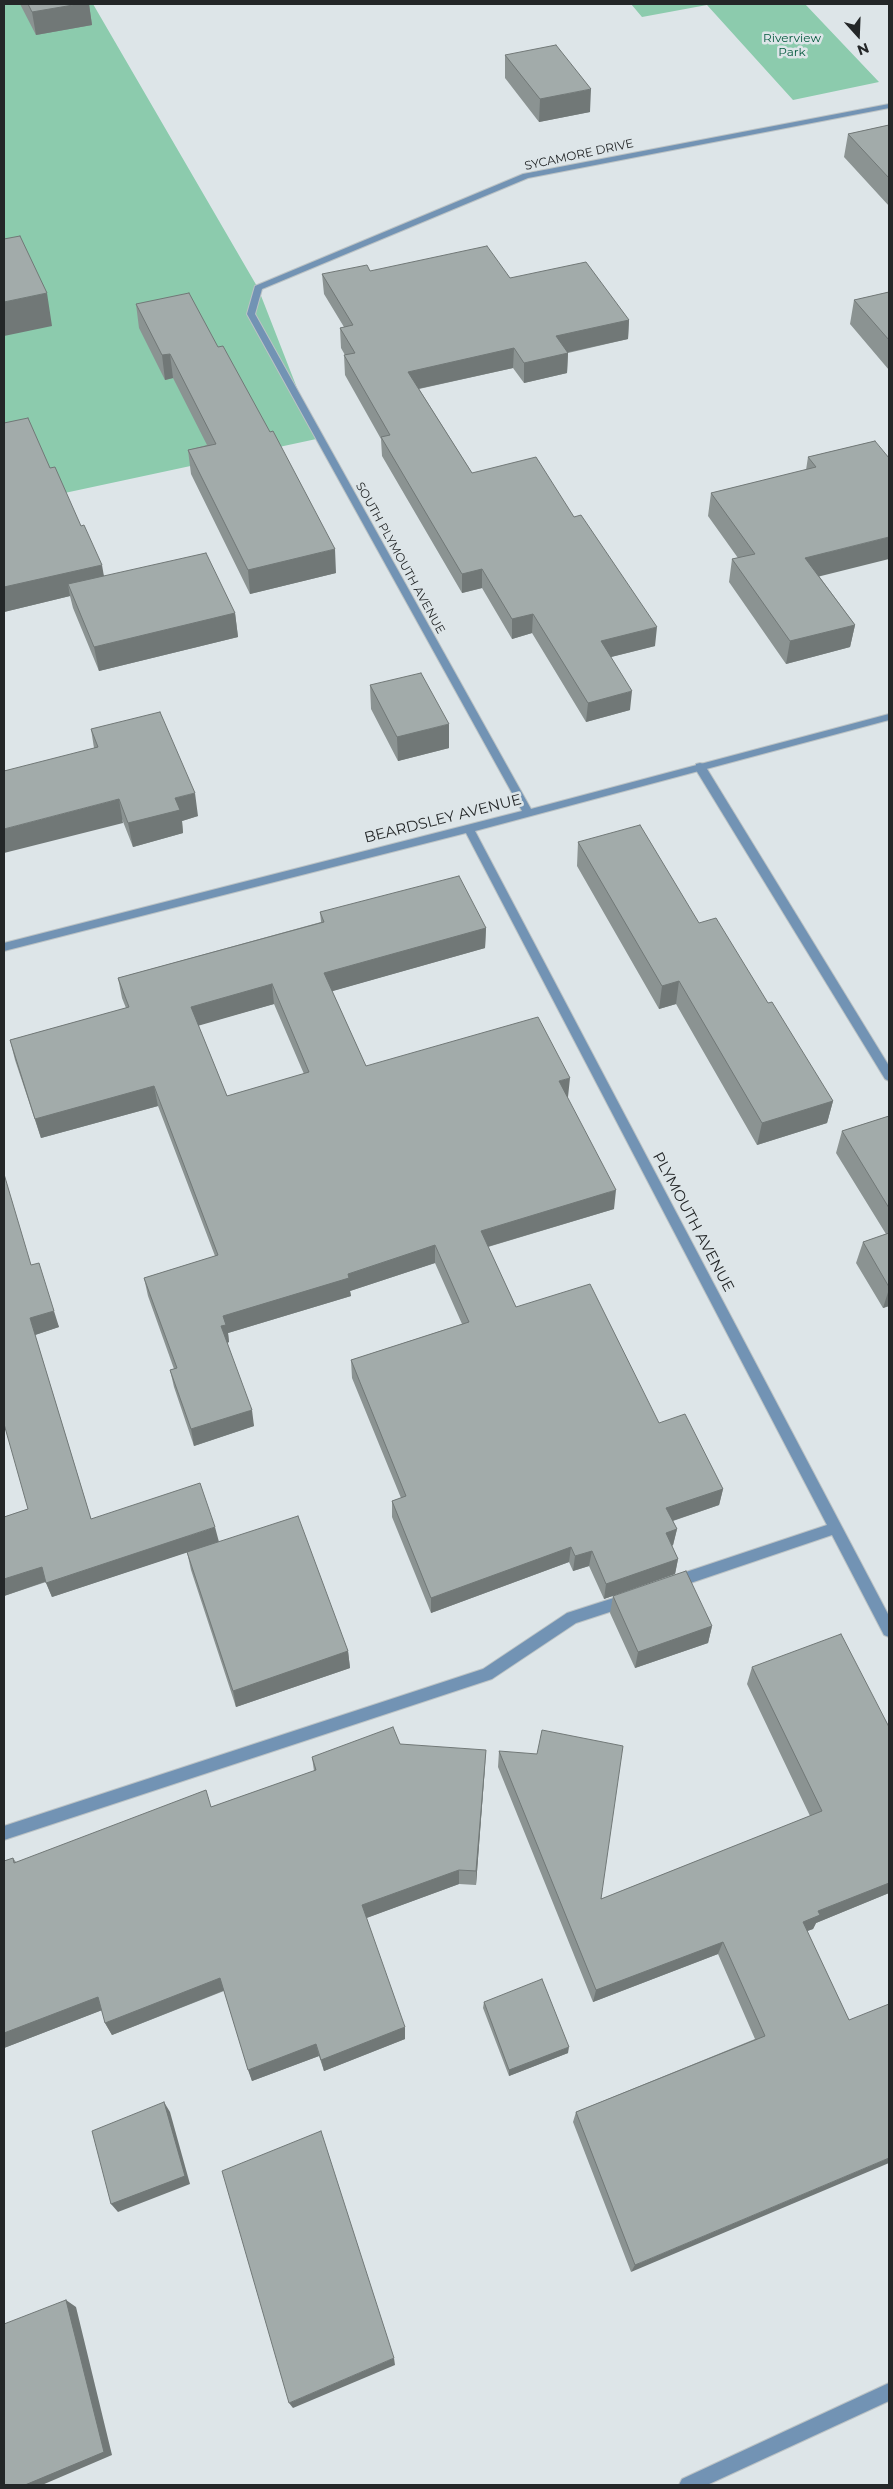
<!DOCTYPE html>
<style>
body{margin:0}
#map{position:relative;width:893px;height:2489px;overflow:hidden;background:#dde5e8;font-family:Montserrat,sans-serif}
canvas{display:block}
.frame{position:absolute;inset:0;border:5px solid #242728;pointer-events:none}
.north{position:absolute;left:833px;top:10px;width:50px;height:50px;-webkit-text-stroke:4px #dde5e8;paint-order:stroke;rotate:160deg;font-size:14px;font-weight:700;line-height:20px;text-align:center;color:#242728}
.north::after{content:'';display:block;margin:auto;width:18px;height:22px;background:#242728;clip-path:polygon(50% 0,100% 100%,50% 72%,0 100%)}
</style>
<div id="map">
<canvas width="893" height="2489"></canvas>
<div class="frame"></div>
<div class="north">N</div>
</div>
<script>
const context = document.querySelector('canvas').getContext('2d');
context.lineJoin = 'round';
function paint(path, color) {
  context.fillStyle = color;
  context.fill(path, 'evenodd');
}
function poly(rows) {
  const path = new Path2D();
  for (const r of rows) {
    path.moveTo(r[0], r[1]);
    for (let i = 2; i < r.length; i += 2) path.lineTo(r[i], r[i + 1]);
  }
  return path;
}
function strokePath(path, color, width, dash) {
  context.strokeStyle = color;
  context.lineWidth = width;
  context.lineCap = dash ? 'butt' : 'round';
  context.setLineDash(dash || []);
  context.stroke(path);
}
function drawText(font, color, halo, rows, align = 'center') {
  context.font = font + ' Montserrat,sans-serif';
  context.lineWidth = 5;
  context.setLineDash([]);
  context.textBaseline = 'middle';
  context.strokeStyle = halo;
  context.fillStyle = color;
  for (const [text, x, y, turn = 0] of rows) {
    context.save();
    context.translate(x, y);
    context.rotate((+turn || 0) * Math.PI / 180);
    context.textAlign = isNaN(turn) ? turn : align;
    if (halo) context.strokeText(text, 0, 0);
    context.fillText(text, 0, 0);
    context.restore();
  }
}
paint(poly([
 [4,4,93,4,258,288,297,388,321,438,4,506],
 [631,4,805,4,879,82,793,100,707,5,642,17]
]), '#8ccbad');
const lane = poly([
 [700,763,704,764,889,1066,889,1081,885,1079,696,770,696,764,700,763]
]);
const street = poly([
 [889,104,889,108,528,178,262,289,255,314,531,809,889,714,889,720,475,831,889,1616,889,1637,884,1635,832,1535,673,1589,668,1588,666,1583,668,1578,827,1525,466,833,4,951,4,943,522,811,247,314,255,286,523,174,889,104],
 [626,1594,631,1595,633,1600,631,1605,576,1623,492,1679,4,1840,4,1826,483,1669,567,1613,626,1594],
 [889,2383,889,2401,707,2485,679,2485,682,2479,889,2383]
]);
strokePath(lane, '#bcc3c5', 2);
strokePath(street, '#bcc3c5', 2);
paint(lane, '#7293b4');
paint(street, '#7293b4');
paint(poly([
 [20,4,89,4,92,25,36,35],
 [505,55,590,112,539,122,505,78],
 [889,125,889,206,844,157,848,134],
 [370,271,510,278,629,320,628,339,568,353,567,373,524,383,513,368,419,389,472,473,655,646,611,657,630,710,586,722,532,633,512,639,482,588,462,593,382,456,381,439,345,375,344,355,345,355,341,348,340,328,344,327,324,294,322,274],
 [889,292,889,370,850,324,854,300],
 [136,304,336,573,250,594,191,474,188,450,207,445,173,378,165,380,139,328],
 [4,423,50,468,104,576,235,613,238,637,99,671,73,608,70,596,4,612],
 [875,441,819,576,855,625,850,647,786,664,729,582,732,559,738,558,708,516,711,493,806,470,808,457],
 [370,685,449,748,398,761,371,709],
 [91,729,198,816,182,821,183,833,133,847,94,748],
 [578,842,699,923,768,1003,833,1101,827,1123,757,1145,676,1004,659,1009,577,866],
 [320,912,486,928,485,948,332,991,366,1066,568,1097,567,1097,614,1209,488,1247,516,1307,659,1423,723,1489,719,1505,673,1521,677,1529,673,1545,672,1546,678,1559,675,1574,604,1599,589,1566,573,1571,569,1562,431,1613,392,1517,392,1501,401,1498,352,1378,351,1360,462,1324,435,1263,350,1291,351,1296,228,1333,229,1342,227,1343,254,1426,194,1446,174,1387,170,1370,174,1369,148,1296,144,1278,215,1256,158,1106,41,1138,15,1060,10,1040,126,1008,122,998,118,978,321,922],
 [274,1004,304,1074,227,1096,198,1025],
 [889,1116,889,1306,883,1308,856,1263,863,1242,886,1234,836,1153,842,1131],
 [31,1265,59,1327,35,1335,91,1519,219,1542,348,1651,350,1668,236,1707,191,1570,187,1552,52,1597,46,1582,4,1596,4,1517,28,1509],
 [613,1596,712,1626,708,1643,635,1668,610,1613],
 [752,1667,889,1727,889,1893,816,1923,813,1929,807,1931,849,2020,631,2272,573,2122,576,2112,755,2039,718,1954,593,2002,498,1767,499,1751,601,1899,810,1816,747,1684],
 [400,1744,485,1766,476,1885,459,1884,366,1918,405,2039,324,2071,319,2056,252,2081,224,1991,112,2035,105,2023,102,2010,4,2048,4,1861,13,1858,16,1862,211,1807,314,1771,312,1757],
 [484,2002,568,2053,509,2076,483,2008]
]), '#8b9392');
paint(poly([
 [79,4,89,4,92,25,36,35,32,12],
 [591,89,590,112,539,122,540,99],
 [47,293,52,326,4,336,4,302],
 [629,320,628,339,555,355,556,336],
 [514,348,513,368,408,391,408,372],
 [568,353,567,373,524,383,524,363],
 [170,354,173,378,165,380,162,355],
 [889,537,889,559,801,581,805,558],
 [335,549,336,573,250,594,248,570],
 [102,565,106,588,68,584,70,596,4,612,4,587],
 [482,569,482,588,462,593,462,574],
 [235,613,238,637,99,671,94,647],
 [533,614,532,633,512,639,512,619],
 [855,625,850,647,786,664,790,641],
 [657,627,655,646,599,660,601,641],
 [632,691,630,710,586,722,588,703],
 [449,724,449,748,398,761,397,737],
 [195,793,198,816,182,821,183,833,133,847,128,823,175,798],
 [119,799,123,823,4,853,4,829],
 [486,928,485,948,326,993,324,973],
 [679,981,676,1004,659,1009,662,986],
 [272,984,274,1004,194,1027,191,1007],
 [570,1078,568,1097,558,1100,559,1081],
 [154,1086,158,1106,41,1138,35,1119],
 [833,1101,827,1123,757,1145,762,1123],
 [616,1190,614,1209,480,1249,481,1231],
 [435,1245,435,1263,350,1291,351,1296,228,1333,229,1342,224,1344,221,1326,223,1316],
 [889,1289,889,1306,883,1308],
 [54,1311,59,1327,35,1335,30,1318],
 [252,1410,254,1426,194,1446,191,1429],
 [723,1489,719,1505,663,1524,666,1508],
 [215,1527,219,1542,52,1597,46,1583],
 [677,1529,673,1545,663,1549,666,1533],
 [571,1547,569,1562,431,1613,431,1598],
 [592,1551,589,1566,573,1571,575,1556],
 [678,1559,675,1574,604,1599,606,1584],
 [42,1567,47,1581,4,1596,4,1579],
 [712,1626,708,1643,635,1668,638,1652],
 [348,1651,350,1668,236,1707,233,1691],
 [486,1750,485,1766,476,1885,476,1871],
 [459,1870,459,1884,364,1919,362,1905],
 [889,1883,889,1893,816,1923,813,1929,796,1935,803,1922,818,1911],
 [723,1942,718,1954,593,2002,596,1990],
 [220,1978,225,1990,112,2035,105,2023],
 [98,1997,105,2009,4,2048,4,2033],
 [405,2027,405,2039,324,2071,321,2060],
 [316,2044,319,2056,252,2081,248,2070],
 [569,2047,568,2053,509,2076,509,2070],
 [164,2102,170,2112,190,2184,118,2212,111,2204],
 [889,2158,889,2163,631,2272,635,2265],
 [66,2300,76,2307,112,2455,42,2485,25,2485],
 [394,2358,395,2365,293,2408,289,2403]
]), '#717877');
const building = poly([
 [28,4,79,4,32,12,28,4],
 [556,45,591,89,540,99,505,55,556,45],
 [889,125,889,178,848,134,889,125],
 [20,236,47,293,4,302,4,239,20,236],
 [487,246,510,278,586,262,629,320,556,336,568,353,524,363,514,348,408,372,472,473,536,457,574,517,581,515,657,627,601,641,632,691,588,703,533,614,512,619,482,569,462,574,381,437,390,435,344,355,355,353,340,328,353,325,322,274,367,265,370,271,487,246],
 [889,292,889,340,854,300,889,292],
 [189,293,218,347,223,346,270,432,273,431,335,549,248,570,188,450,216,444,170,354,162,355,136,304,189,293],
 [28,418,50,468,55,467,81,526,84,525,102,565,4,587,4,423,28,418],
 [875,441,889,458,889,537,805,558,855,625,790,641,732,559,755,554,711,493,816,467,808,457,875,441],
 [206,553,235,613,94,647,68,584,206,553],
 [421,673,449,724,397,737,370,685,421,673],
 [160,712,195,793,175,798,180,810,128,823,119,799,4,829,4,771,98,747,91,729,160,712],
 [640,825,699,923,716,918,768,1003,772,1002,833,1101,762,1123,679,981,662,986,578,842,640,825],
 [459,876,486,928,324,973,366,1066,538,1017,570,1078,559,1081,616,1190,481,1231,516,1307,590,1284,659,1423,685,1414,723,1489,666,1508,677,1529,666,1533,678,1559,606,1584,592,1551,575,1556,571,1547,431,1598,392,1501,406,1496,351,1360,469,1322,435,1245,348,1274,349,1278,223,1316,226,1325,221,1326,252,1410,191,1429,170,1370,177,1368,144,1278,218,1255,154,1086,35,1119,10,1040,129,1007,118,978,324,922,320,912,459,876],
 [272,984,309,1072,227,1096,191,1007,272,984],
 [889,1116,889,1208,842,1131,889,1116],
 [4,1174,31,1265,39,1263,54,1311,30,1318,91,1519,200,1483,215,1527,46,1583,42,1567,4,1579,4,1517,28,1509,4,1424,4,1174],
 [889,1233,889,1287,863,1242,889,1233],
 [298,1516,348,1651,233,1691,187,1552,298,1516],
 [686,1571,712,1626,638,1652,613,1596,686,1571],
 [841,1634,889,1727,889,1883,818,1911,820,1915,803,1922,849,2020,889,2004,889,2158,635,2265,576,2112,765,2036,723,1942,596,1990,499,1751,537,1754,542,1730,623,1746,601,1899,822,1811,752,1667,841,1634],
 [393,1727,400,1744,486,1750,476,1871,459,1870,362,1905,405,2027,321,2060,316,2044,248,2070,220,1978,105,2023,98,1997,4,2033,4,1861,13,1858,14,1863,206,1790,211,1807,316,1770,312,1757,393,1727],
 [542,1979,569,2047,509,2070,484,2002,542,1979],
 [164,2102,185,2176,111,2204,92,2131,164,2102],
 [321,2131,394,2358,289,2403,222,2171,321,2131],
 [66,2300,104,2452,25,2485,4,2485,4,2324,66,2300]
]);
paint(building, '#a2abaa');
strokePath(building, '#717877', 1);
drawText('12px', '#055a3e', '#dde5e8', [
 ["Riverview",792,38],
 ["Park",792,52]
]);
drawText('12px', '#242728', '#dde5e8', [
 ["SYCAMORE DRIVE",579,155,-12],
 ["SOUTH PLYMOUTH AVENUE",400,558,61]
]);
drawText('15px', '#242728', '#dde5e8', [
 ["BEARDSLEY AVENUE",443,819,-14],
 ["PLYMOUTH AVENUE",693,1222,62]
]);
</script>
